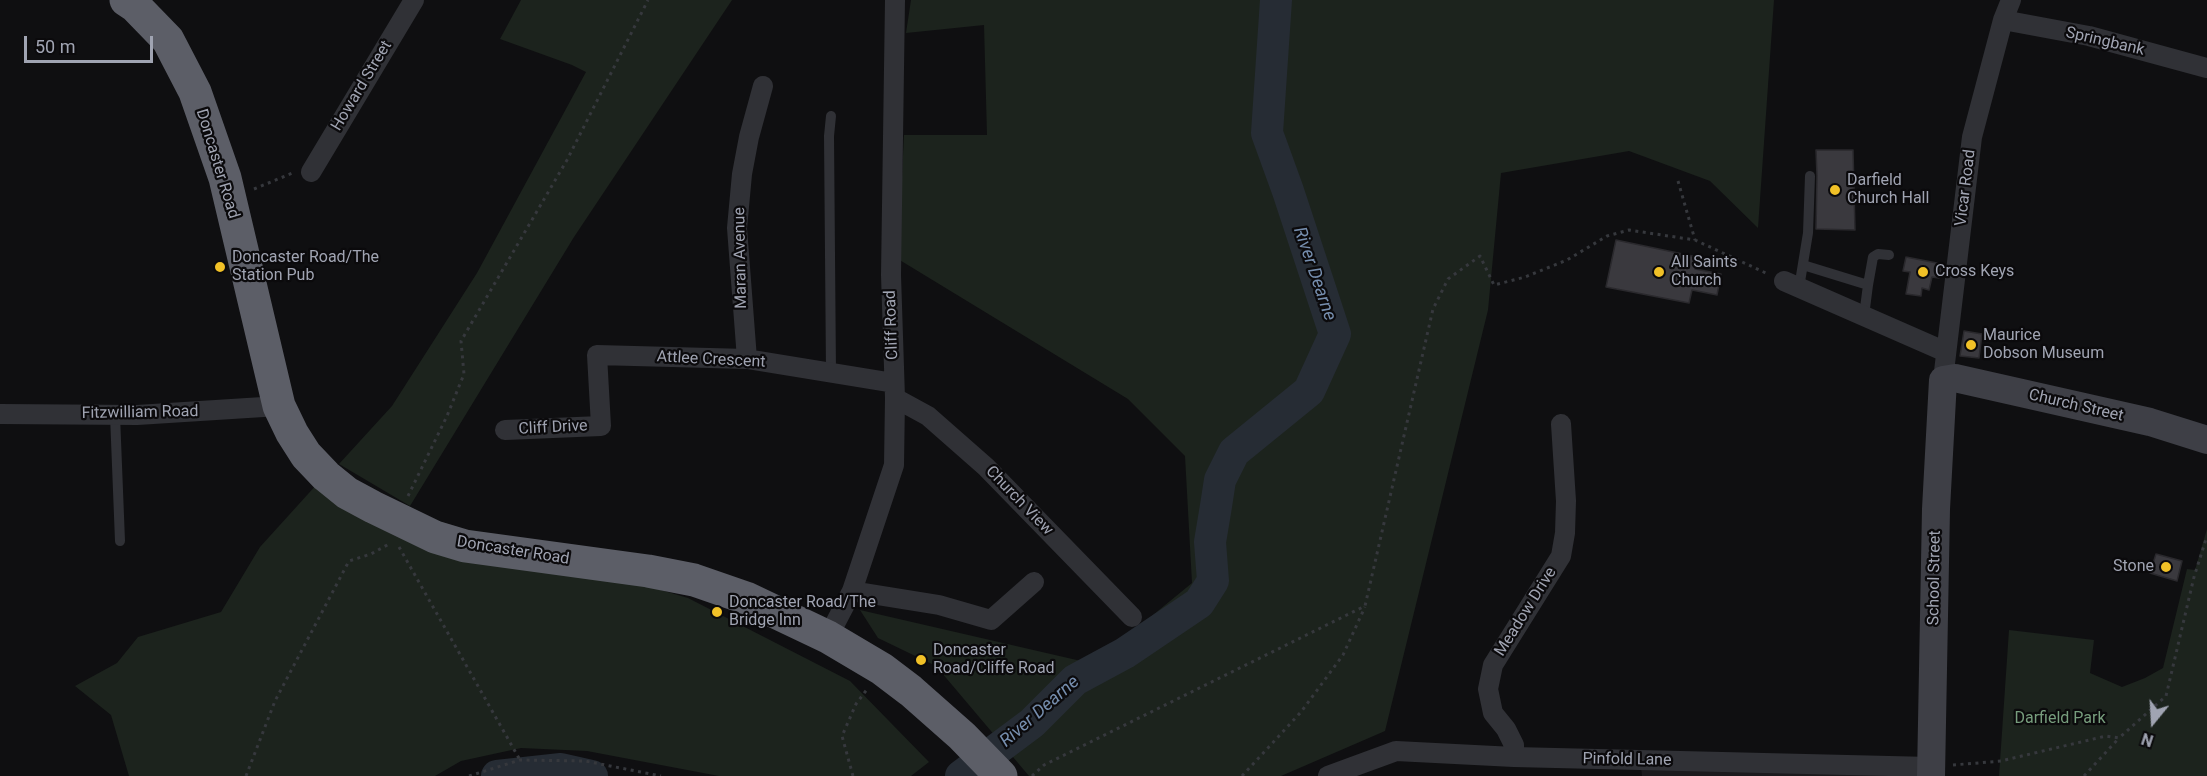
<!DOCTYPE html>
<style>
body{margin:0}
#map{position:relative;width:2207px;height:776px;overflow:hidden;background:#0f0f11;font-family:Roboto,sans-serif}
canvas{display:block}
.north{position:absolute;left:2123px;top:692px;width:60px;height:60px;-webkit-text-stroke:4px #0b0a0c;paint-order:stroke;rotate:198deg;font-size:16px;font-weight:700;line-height:24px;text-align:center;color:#a0a4b2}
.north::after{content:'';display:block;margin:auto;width:21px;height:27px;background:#a0a4b2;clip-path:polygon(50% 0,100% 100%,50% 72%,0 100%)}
.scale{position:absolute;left:24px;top:36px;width:129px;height:27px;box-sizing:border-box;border:3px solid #a0a4b2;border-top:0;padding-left:8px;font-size:18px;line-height:21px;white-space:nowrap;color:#a0a4b2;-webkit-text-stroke:4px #0b0a0c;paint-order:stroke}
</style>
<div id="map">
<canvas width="2207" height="776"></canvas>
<div class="north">N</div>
<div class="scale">50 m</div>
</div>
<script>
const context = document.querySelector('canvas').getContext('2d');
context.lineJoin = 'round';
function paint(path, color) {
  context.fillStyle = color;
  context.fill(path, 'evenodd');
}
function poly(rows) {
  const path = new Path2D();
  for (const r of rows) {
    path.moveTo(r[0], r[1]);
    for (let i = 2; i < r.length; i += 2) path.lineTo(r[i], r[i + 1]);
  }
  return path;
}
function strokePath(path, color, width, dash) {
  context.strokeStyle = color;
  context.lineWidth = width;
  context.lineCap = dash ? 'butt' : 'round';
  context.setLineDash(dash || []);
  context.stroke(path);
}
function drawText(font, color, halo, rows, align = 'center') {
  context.font = font + ' Roboto,sans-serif';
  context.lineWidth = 4.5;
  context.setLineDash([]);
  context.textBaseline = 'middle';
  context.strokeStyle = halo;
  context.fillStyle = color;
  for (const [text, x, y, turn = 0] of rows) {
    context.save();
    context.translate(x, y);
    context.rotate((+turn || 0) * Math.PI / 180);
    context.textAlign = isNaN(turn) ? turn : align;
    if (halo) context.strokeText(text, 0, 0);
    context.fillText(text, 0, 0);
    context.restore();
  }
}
paint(poly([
 [1641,766,1917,776,1642,776]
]), '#1c1b1e');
paint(poly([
 [521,0,732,0,574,237,410,506,339,464,392,406,477,273,586,72,572,65,500,39],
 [911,0,1774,0,1758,228,1710,181,1629,151,1501,173,1488,310,1385,731,1281,776,1029,776,936,666,878,638,860,610,1081,661,1131,633,1192,583,1185,456,1128,399,898,259,904,135,987,135,984,25,906,33],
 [318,483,610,575,688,598,850,681,929,762,911,776,719,776,587,751,521,748,461,761,435,776,129,776,111,715,75,686,117,663,138,637,221,612,260,547],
 [2207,529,2207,776,1999,776,2009,630,2094,640,2090,673,2122,687,2145,678,2163,668,2187,569,2195,570]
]), '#1c231d');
strokePath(poly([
 [497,776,561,769,592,776],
 [961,776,1032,723,1075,680,1125,653,1199,603,1213,581,1210,542,1216,506,1220,480,1234,452,1309,391,1335,334,1288,191,1267,133,1276,0]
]), '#262c34', 32);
const building = poly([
 [1816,150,1853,150,1855,230,1816,229,1817,176,1816,150],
 [1616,240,1697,257,1695,269,1721,274,1717,295,1692,290,1689,303,1606,287,1616,240],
 [1906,257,1942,264,1939,278,1932,277,1929,290,1922,288,1921,296,1906,294,1910,272,1903,271,1906,257],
 [1964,331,1982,334,1979,358,1960,356,1964,331],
 [2156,554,2182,561,2177,581,2150,573,2156,554]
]);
paint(building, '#3a393e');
strokePath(building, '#2a292d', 1.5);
strokePath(poly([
 [1678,181,1695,240],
 [254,189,295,172],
 [408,496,447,416,464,374,461,341,567,160,648,0],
 [399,547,520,760],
 [1953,765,2001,761,2106,736,2119,738,2166,696,2194,577,2207,536],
 [246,776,275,701,349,561,371,554,389,544],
 [469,776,520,760,585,761,661,776],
 [853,776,842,736,856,704,868,688],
 [1032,776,1044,765,1365,606,1433,309,1448,279,1480,256,1494,285,1525,277,1567,260,1607,236,1629,230,1695,240,1768,274],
 [1242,776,1301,712,1343,655,1365,607],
 [2084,776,2119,738]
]), '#36383d', 3, [3, 4.5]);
strokePath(poly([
 [831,116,829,136,831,373],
 [1803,265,1868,285,1864,316],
 [1868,285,1873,257,1878,254,1889,255],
 [1799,288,1808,233,1810,176],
 [115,415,120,541]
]), '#303136', 10);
strokePath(poly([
 [2003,20,2089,36,2207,68],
 [311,172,414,0],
 [1784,281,1946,352],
 [747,359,737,228,742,174,749,137,763,86],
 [1943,380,1972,137,2003,20,2011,0],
 [895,398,928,416,986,467,1132,617],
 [0,414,137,415,279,406],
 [505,430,601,426,597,355,747,359,894,383],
 [852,591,939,605,991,620,1034,582],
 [828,637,852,591,894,465,895,398,891,275,895,0],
 [1514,757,1514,745,1506,729,1493,713,1488,689,1493,665,1561,556,1565,533,1566,501,1561,424],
 [1328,776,1396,751,1514,757,1931,767]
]), '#303136', 20);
strokePath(poly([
 [1931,776,1936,509,1943,380,1955,378,2150,422,2207,440]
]), '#3e3f46', 28);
strokePath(poly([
 [126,0,135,6,168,40,195,92,225,178,279,406,292,433,306,455,326,476,347,493,373,507,435,537,465,546,648,571,694,580,746,598,828,637,882,669,911,691,962,736,1001,776]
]), '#5c5e67', 33);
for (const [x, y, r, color] of [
 [1835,190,6,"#f1c127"],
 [220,267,6,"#f1c127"],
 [1659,272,6,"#f1c127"],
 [1923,272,6,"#f1c127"],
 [1971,345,6,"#f1c127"],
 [2166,567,6,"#f1c127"],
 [717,612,6,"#f1c127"],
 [921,660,6,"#f1c127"]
]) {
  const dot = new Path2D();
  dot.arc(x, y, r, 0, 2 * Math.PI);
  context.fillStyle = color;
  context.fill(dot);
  strokePath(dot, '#0b0a0c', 2);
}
drawText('16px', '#a0a4b2', '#0b0a0c', [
 ["Springbank",2105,42,13],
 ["Howard Street",362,86,-59],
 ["Doncaster Road",217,164,73],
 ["Vicar Road",1966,188,-83],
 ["Maran Avenue",741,258,-91],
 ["Cliff Road",892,325,-92],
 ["Attlee Crescent",711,360,3],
 ["Church Street",2076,406,13],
 ["Fitzwilliam Road",140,413,-1],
 ["Cliff Drive",553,428,-3],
 ["Church View",1019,501,46],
 ["Doncaster Road",513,551,9],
 ["School Street",1935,578,-89],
 ["Meadow Drive",1526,612,-58],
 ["Pinfold Lane",1627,760,1]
]);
drawText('16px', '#a0a4b2', '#0b0a0c', [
 ["Darfield",1847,181],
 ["Church Hall",1847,199],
 ["Doncaster Road/The",232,258],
 ["Station Pub",232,276],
 ["All Saints",1671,263],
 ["Church",1671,281],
 ["Cross Keys",1935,272],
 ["Maurice",1983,336],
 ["Dobson Museum",1983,354],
 ["Stone",2154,567,"right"],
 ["Doncaster Road/The",729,603],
 ["Bridge Inn",729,621],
 ["Doncaster",933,651],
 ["Road/Cliffe Road",933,669]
], 'left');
drawText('16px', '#779d7d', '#0b0a0c', [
 ["Darfield Park",2060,719]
]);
drawText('italic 18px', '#768eae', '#0b0a0c', [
 ["River Dearne",1314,274,71],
 ["River Dearne",1040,712,-41]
]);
</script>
